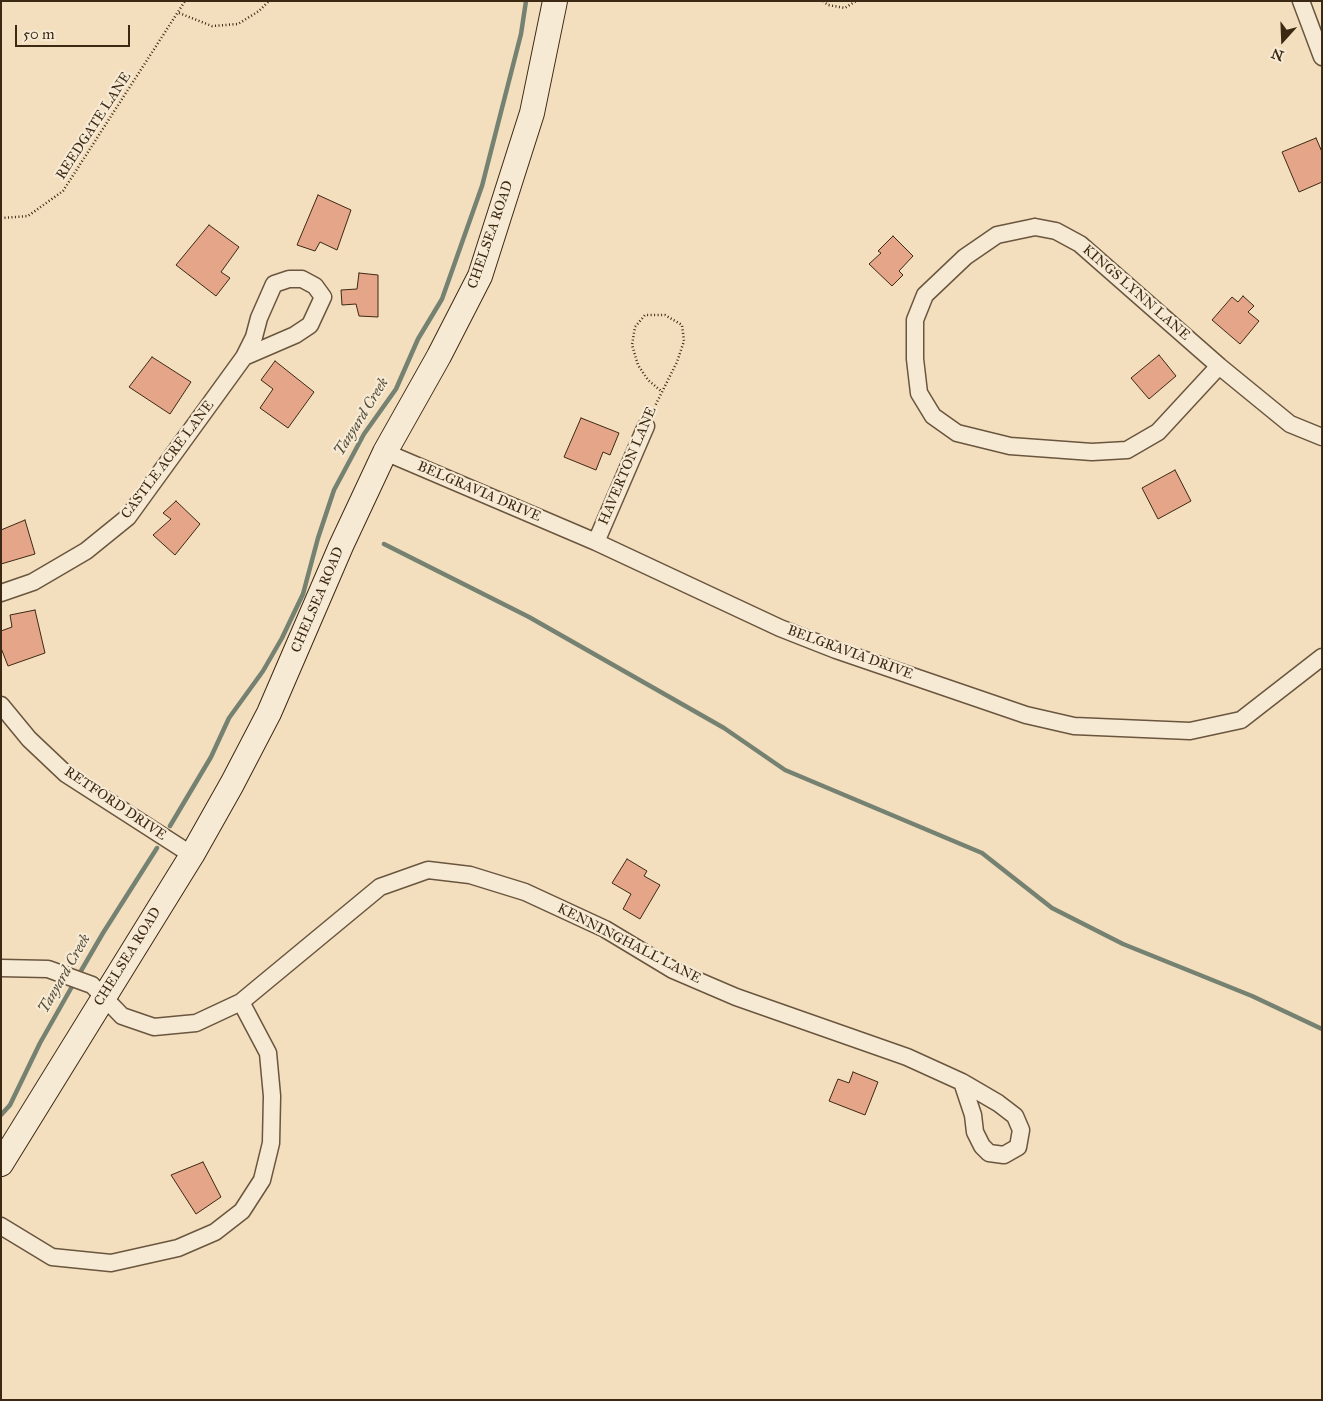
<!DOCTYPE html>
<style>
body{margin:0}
#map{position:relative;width:1323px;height:1401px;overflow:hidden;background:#f3debe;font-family:"IM FELL Great Primer",serif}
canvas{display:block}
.frame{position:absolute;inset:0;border:2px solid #3c2913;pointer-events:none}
.north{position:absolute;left:1258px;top:15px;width:50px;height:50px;-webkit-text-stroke:4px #f7ead5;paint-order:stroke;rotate:200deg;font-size:14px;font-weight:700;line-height:20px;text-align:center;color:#3c2913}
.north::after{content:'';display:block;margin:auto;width:18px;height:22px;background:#3c2913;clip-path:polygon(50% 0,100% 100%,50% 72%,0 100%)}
.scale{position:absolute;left:15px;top:25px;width:115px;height:22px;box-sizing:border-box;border:2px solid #3c2913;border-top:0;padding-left:6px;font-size:15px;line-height:18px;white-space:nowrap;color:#3c2913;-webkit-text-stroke:4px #f7ead5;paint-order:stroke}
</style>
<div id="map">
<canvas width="1323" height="1401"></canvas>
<div class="frame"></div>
<div class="north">N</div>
<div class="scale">50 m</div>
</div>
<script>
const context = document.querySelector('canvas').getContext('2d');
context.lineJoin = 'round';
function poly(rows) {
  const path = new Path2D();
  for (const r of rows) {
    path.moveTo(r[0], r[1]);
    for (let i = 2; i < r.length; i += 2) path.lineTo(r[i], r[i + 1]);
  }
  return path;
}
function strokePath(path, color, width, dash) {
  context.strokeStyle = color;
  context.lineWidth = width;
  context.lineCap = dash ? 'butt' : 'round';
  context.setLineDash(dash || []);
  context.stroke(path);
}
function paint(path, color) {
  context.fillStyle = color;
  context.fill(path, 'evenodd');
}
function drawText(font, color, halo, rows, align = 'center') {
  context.font = font + ' "IM FELL Great Primer",serif';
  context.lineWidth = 4.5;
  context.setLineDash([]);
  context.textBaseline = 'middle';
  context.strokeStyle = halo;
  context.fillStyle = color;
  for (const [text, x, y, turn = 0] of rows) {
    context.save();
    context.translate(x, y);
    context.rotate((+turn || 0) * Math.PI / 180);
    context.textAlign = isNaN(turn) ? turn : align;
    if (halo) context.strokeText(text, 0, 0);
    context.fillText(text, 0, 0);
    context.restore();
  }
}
strokePath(poly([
 [384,544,529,617,724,728,785,770,982,853,1052,908,1123,944,1252,996,1322,1029],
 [170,826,211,757,229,718,263,671,282,638,303,594,318,538,334,490,364,434,396,389,418,339,442,299,482,186,521,34,526,1],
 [78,976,103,933,157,848],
 [1,1115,10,1105,40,1043,74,983]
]), '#758171', 4.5);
const building = poly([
 [1316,138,1322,152,1322,182,1299,192,1282,152,1316,138],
 [318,195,351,210,337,250,320,242,315,251,297,245,318,195],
 [209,225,239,247,221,272,230,278,216,296,176,265,209,225],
 [893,236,913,256,899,271,903,275,892,286,869,264,881,253,878,251,893,236],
 [359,273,378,275,378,317,359,316,356,304,342,305,341,290,357,289,359,273],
 [1243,296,1254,306,1248,312,1259,321,1240,344,1212,320,1232,297,1238,302,1243,296],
 [1159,355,1176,376,1149,399,1131,378,1159,355],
 [152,357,191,382,170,414,129,387,152,357],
 [275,361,314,392,288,428,260,408,273,389,261,380,275,361],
 [581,418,619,433,610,455,603,452,596,470,564,457,581,418],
 [1175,470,1191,501,1158,519,1142,488,1175,470],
 [176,501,200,524,175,555,153,535,171,519,163,513,176,501],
 [25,520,35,554,1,564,1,530,25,520],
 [35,610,45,653,8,666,1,648,1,631,12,627,10,615,35,610],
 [627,859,647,871,644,876,660,885,640,919,623,909,631,894,612,883,627,859],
 [853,1072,878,1082,865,1115,829,1101,838,1079,849,1083,853,1072],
 [203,1162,221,1197,196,1214,171,1175,203,1162]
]);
paint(building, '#e4a588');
strokePath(building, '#3c2913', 1);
const street = poly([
 [1301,1,1322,57],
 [1035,227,1056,231,1080,244,1219,366,1158,432,1127,450,1092,452,1010,446,957,433,933,416,919,393,915,359,915,320,925,295,965,257,997,235,1035,227],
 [1219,366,1290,424,1322,437],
 [385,452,596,542,780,628,836,650,1026,715,1074,726,1190,731,1241,720,1322,657],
 [596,542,646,426],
 [1,593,33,582,86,551,128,517,244,357,254,337,259,318,274,284,289,279,302,279,315,286,323,297,310,325,295,335,244,357],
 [1,705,29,739,66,774,192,855],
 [1,968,48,969,92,985,122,1016,154,1027,196,1023,241,1002,380,887,428,870,470,875,525,892,605,929,673,970,736,997,907,1057,962,1082,973,1115,975,1132,982,1146,989,1153,1004,1155,1018,1147,1021,1130,1015,1116,998,1103,962,1082],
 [1,1226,52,1257,111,1263,178,1248,215,1232,242,1211,262,1180,271,1143,272,1096,268,1053,241,1002]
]);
const secondary = poly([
 [1,1164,192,855,232,784,269,713,341,546,385,452,439,356,480,276,532,113,555,1]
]);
strokePath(street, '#6a563e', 19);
strokePath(secondary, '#3c2913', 26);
strokePath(poly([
 [823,1,828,5,845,8,856,1],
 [179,13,212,26,238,24,259,11,269,1],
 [1,218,28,216,63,191,185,1],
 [651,414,677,362,684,341,682,325,665,315,645,315,635,327,632,345,638,365,648,380,661,391]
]), '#3c2913', 2.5, [1, 2.5]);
strokePath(street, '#f7ead5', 16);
strokePath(secondary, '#f7ead5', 24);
drawText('14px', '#3c2913', '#f7ead5', [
 ["REEDGATE LANE",94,126,-57],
 ["CHELSEA ROAD",491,235,-71],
 ["KINGS LYNN LANE",1136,293,41],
 ["CASTLE ACRE LANE",168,460,-53],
 ["HAVERTON LANE",628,466,-67],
 ["BELGRAVIA DRIVE",479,492,23],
 ["CHELSEA ROAD",318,600,-67],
 ["BELGRAVIA DRIVE",850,653,20],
 ["RETFORD DRIVE",115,804,34],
 ["KENNINGHALL LANE",629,944,27],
 ["CHELSEA ROAD",128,957,-58]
]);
drawText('italic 15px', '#544e3a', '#f7ead5', [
 ["Tanyard Creek",362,417,-58],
 ["Tanyard Creek",65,974,-60]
]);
</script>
